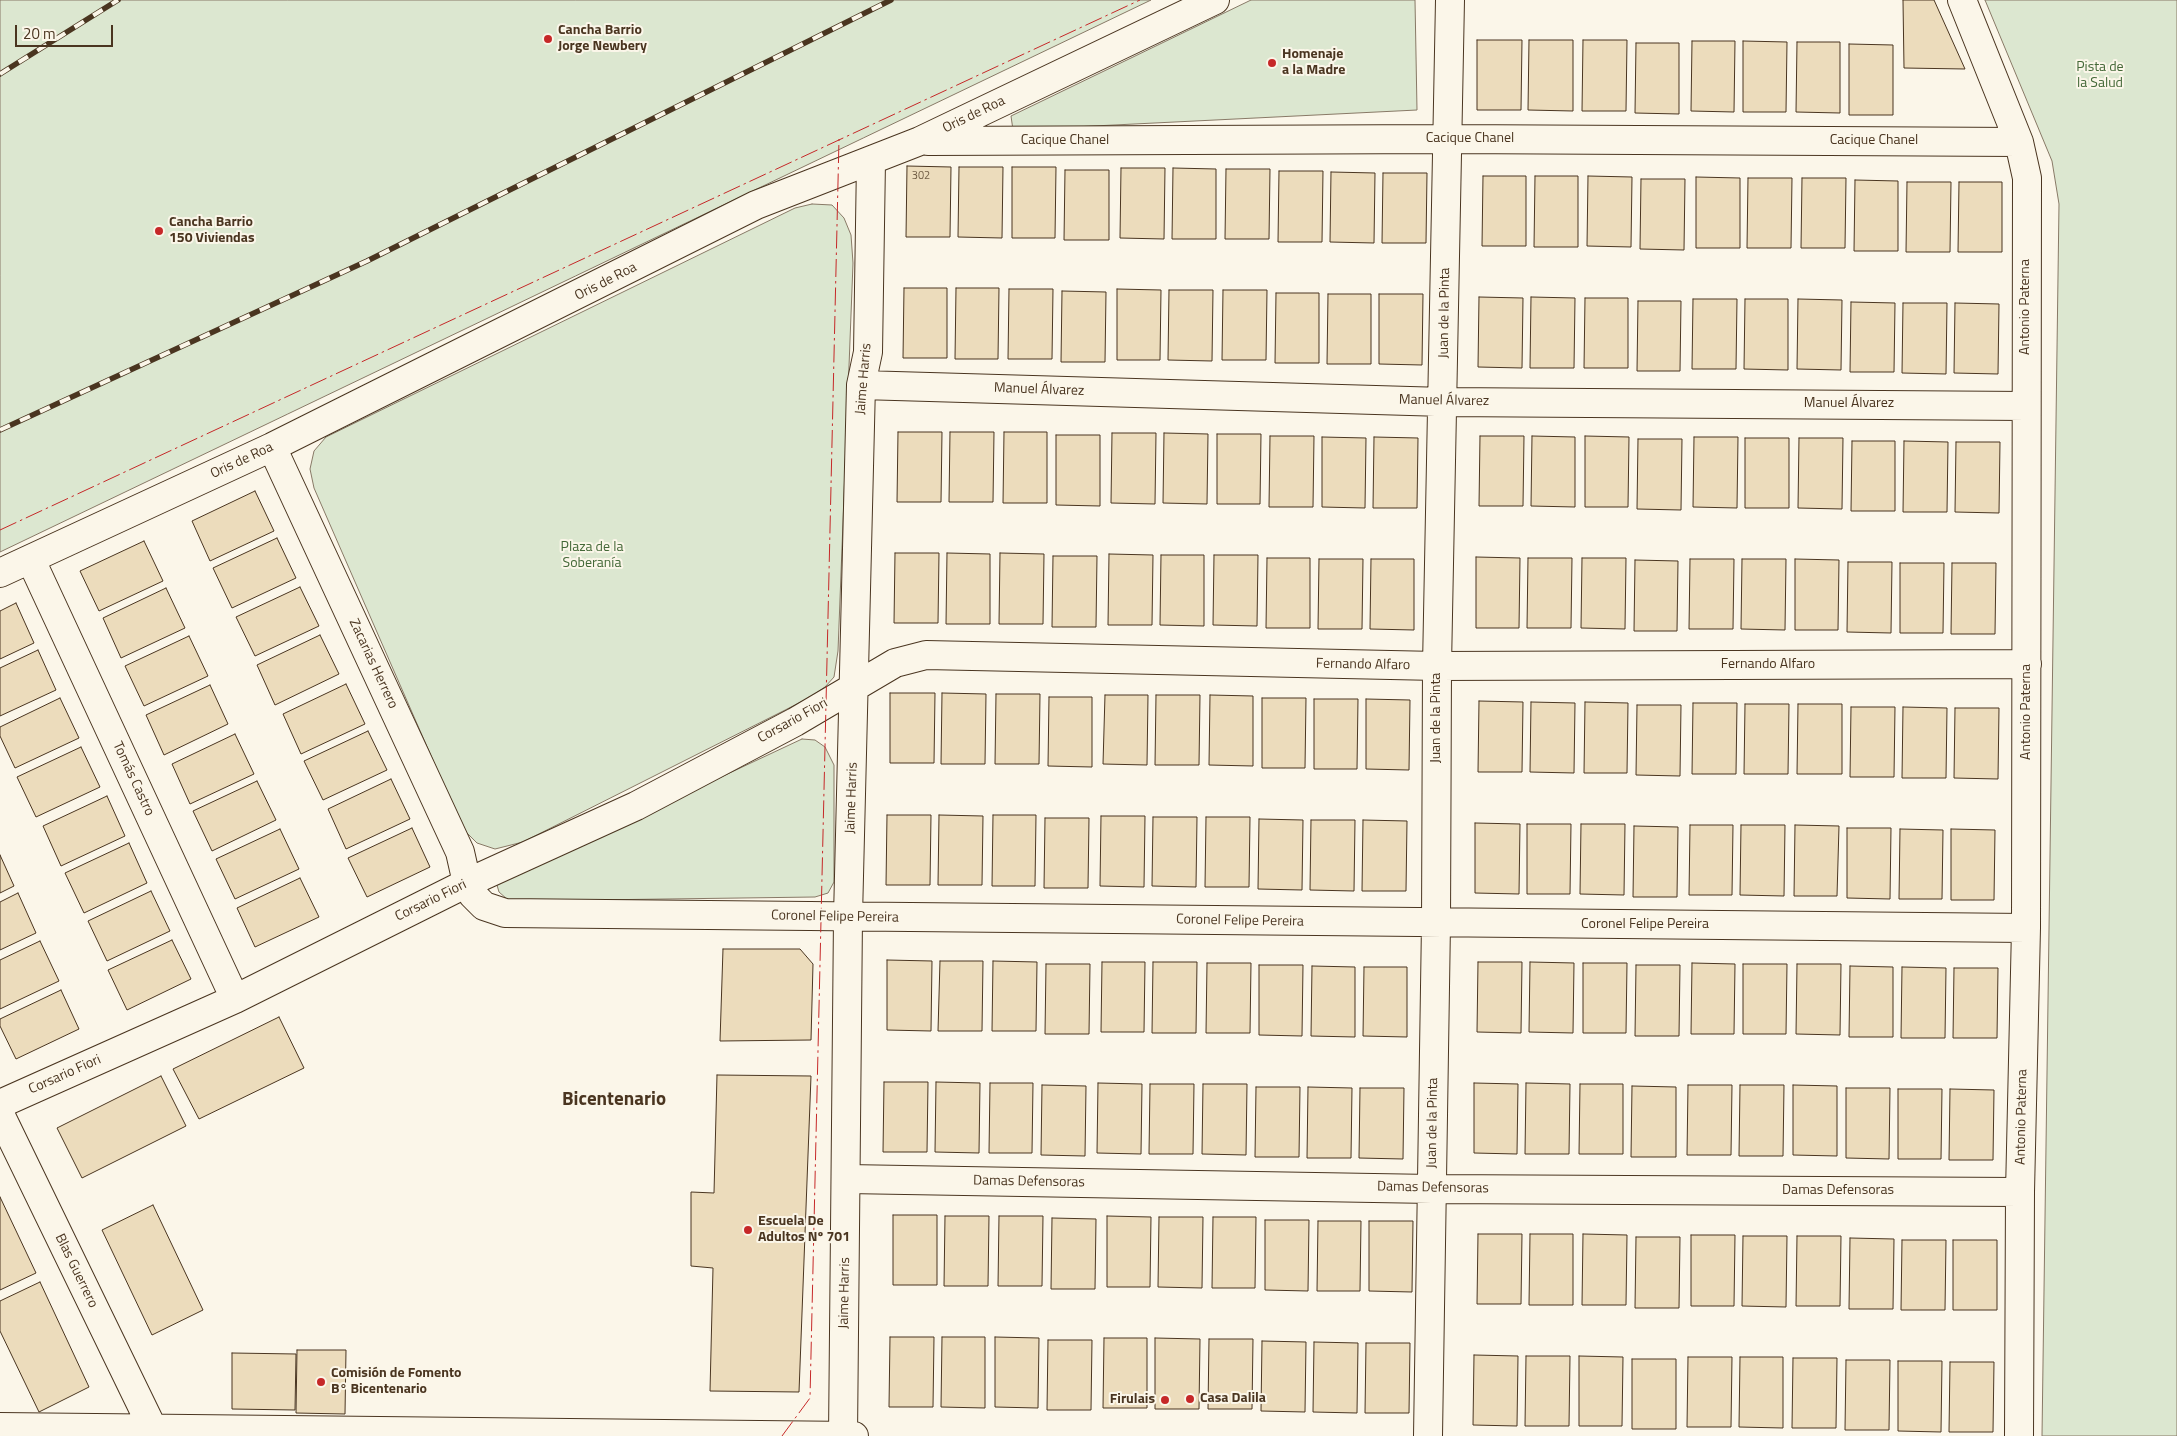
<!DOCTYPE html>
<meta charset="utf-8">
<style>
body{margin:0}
#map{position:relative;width:2177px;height:1436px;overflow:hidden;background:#fbf6e9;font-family:"Titillium Web",sans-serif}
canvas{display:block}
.scale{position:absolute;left:15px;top:25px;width:98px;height:22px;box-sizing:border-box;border:2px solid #4a3520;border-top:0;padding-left:6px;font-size:15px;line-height:18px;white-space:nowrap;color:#4a3520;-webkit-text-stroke:4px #fbf6e9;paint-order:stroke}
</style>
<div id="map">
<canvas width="2177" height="1436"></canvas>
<div class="scale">20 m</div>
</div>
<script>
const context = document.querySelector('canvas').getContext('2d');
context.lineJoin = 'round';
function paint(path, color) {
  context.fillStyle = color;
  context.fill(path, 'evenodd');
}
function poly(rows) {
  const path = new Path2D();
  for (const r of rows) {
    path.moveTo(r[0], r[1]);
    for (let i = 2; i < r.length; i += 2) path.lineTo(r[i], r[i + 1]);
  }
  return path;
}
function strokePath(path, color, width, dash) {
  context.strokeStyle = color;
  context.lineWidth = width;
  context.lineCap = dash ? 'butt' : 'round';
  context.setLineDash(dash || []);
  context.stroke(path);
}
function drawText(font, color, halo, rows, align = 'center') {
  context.font = font + ' "Titillium Web",sans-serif';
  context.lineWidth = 4;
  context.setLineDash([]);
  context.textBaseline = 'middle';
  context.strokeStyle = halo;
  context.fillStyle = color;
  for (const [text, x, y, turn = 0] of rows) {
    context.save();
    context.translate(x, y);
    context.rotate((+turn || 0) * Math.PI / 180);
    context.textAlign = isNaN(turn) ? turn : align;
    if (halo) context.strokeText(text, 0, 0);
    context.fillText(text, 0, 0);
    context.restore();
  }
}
const green = poly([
 [0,0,1151,0,0,552,0,0],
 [1251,0,1415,0,1417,110,1013,130,1011,116,1251,0],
 [1985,0,2177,0,2177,1436,2042,1436,2059,204,2052,161,1985,0],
 [812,204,832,205,844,218,851,235,853,263,838,651,834,677,825,687,809,698,523,842,495,849,477,843,463,829,314,488,310,469,314,451,326,437,795,208,812,204],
 [802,739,815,740,825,747,834,765,834,882,828,893,815,897,517,901,507,899,499,892,497,885,499,881,802,739]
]);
paint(green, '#dce7d0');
strokePath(green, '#887966', 1);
const building = poly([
 [1903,0,1934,0,1965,69,1904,68,1903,0],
 [1477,40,1522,40,1521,110,1477,110,1477,40],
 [1529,40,1573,40,1573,111,1528,110,1529,40],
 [1583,40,1627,40,1626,111,1582,111,1583,40],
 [1692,41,1735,41,1734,112,1691,111,1692,41],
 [1743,41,1787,42,1786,112,1743,112,1743,41],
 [1797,42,1840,42,1840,113,1796,112,1797,42],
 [1636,43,1679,43,1679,114,1635,113,1636,43],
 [1849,44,1893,45,1893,115,1849,115,1849,44],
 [907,166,951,167,950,237,906,237,907,166],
 [959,167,1003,167,1002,238,958,237,959,167],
 [1012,167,1056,167,1055,238,1012,238,1012,167],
 [1121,168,1165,168,1164,239,1120,238,1121,168],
 [1173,168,1216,169,1216,239,1172,239,1173,168],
 [1226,169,1270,169,1269,239,1225,239,1226,169],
 [1065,170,1109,170,1109,240,1064,240,1065,170],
 [1279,171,1323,171,1322,242,1278,242,1279,171],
 [1331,172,1375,173,1374,243,1330,242,1331,172],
 [1383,173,1427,173,1426,243,1382,243,1383,173],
 [1483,176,1526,176,1526,246,1482,246,1483,176],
 [1535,176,1578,176,1578,247,1534,247,1535,176],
 [1588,176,1632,177,1631,247,1587,246,1588,176],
 [1696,177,1740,178,1740,248,1696,248,1696,177],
 [1748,178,1792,178,1791,248,1747,248,1748,178],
 [1802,178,1846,178,1845,248,1801,248,1802,178],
 [1641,179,1685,179,1684,250,1640,249,1641,179],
 [1855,180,1898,181,1898,251,1854,251,1855,180],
 [1907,182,1951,182,1950,252,1906,252,1907,182],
 [1959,182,2002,182,2002,252,1958,252,1959,182],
 [904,288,947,288,947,358,903,358,904,288],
 [956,288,999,288,998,359,955,359,956,288],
 [1009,289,1053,289,1052,359,1008,359,1009,289],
 [1117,289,1161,290,1160,360,1117,360,1117,289],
 [1169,290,1213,290,1212,361,1168,360,1169,290],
 [1223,290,1267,290,1266,360,1222,360,1223,290],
 [1062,291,1106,292,1105,362,1061,362,1062,291],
 [1276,293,1319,293,1319,363,1275,363,1276,293],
 [1328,294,1371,294,1371,364,1327,364,1328,294],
 [1379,294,1423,294,1422,365,1379,364,1379,294],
 [1479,297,1523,298,1522,368,1478,367,1479,297],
 [1531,297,1575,298,1574,368,1530,368,1531,297],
 [1585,298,1628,298,1628,368,1584,368,1585,298],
 [1693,299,1737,299,1736,369,1692,369,1693,299],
 [1745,299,1788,299,1788,370,1744,369,1745,299],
 [1798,299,1842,300,1841,370,1797,369,1798,299],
 [1638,301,1681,301,1680,371,1637,371,1638,301],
 [1851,302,1895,303,1894,372,1850,372,1851,302],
 [1903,303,1947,303,1946,374,1902,373,1903,303],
 [1955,303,1999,304,1998,374,1954,373,1955,303],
 [898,432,942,432,941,502,897,502,898,432],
 [950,432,994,432,993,502,949,502,950,432],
 [1004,432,1047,432,1047,503,1003,503,1004,432],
 [1112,433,1156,433,1155,504,1111,503,1112,433],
 [1164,433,1208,434,1207,504,1163,503,1164,433],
 [1217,434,1261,434,1260,504,1217,504,1217,434],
 [1056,435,1100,435,1100,506,1056,505,1056,435],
 [1270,436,1314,436,1313,507,1269,507,1270,436],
 [1480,436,1524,436,1523,506,1479,506,1480,436],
 [1532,436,1575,437,1575,507,1531,506,1532,436],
 [1585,436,1629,437,1628,507,1585,507,1585,436],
 [1322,437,1366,438,1365,508,1322,507,1322,437],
 [1374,437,1418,438,1417,508,1373,508,1374,437],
 [1694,437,1738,437,1737,508,1693,507,1694,437],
 [1745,438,1789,438,1789,508,1745,508,1745,438],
 [1799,438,1843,438,1842,509,1798,508,1799,438],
 [1638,439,1682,439,1681,510,1637,509,1638,439],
 [1852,441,1895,441,1895,511,1851,511,1852,441],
 [1904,441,1948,442,1947,512,1903,512,1904,441],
 [1956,442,2000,442,1999,513,1955,512,1956,442],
 [255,491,274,531,210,561,192,521,255,491],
 [277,538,296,578,232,608,213,568,277,538],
 [144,541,163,581,99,611,80,571,144,541],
 [895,553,939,553,938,623,894,623,895,553],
 [947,553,990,554,990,624,946,624,947,553],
 [1000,553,1044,554,1043,624,999,624,1000,553],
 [1109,554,1153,555,1152,625,1108,625,1109,554],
 [1161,555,1204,555,1204,626,1160,625,1161,555],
 [1214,555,1258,555,1257,626,1213,625,1214,555],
 [1053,556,1097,556,1096,627,1052,627,1053,556],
 [1476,557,1520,558,1519,628,1476,628,1476,557],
 [1267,558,1310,558,1310,628,1266,628,1267,558],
 [1528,558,1572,558,1571,628,1527,628,1528,558],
 [1582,558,1626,558,1625,629,1581,628,1582,558],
 [1319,559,1363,559,1362,629,1318,629,1319,559],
 [1371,559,1414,559,1414,630,1370,629,1371,559],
 [1690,559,1734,559,1733,629,1689,629,1690,559],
 [1742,559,1786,559,1785,630,1741,629,1742,559],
 [1795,559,1839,560,1838,630,1795,630,1795,559],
 [1635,560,1678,561,1677,631,1634,631,1635,560],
 [1848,562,1892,562,1891,633,1847,632,1848,562],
 [1900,563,1944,563,1943,633,1900,633,1900,563],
 [1952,563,1996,563,1995,634,1951,634,1952,563],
 [300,587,319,626,255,656,236,617,300,587],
 [166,588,185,628,121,658,103,618,166,588],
 [16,603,34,643,0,659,0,611,16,603],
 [320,635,339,674,275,705,257,665,320,635],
 [189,636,208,676,144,706,125,666,189,636],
 [38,650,56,690,0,716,0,668,38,650],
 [346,684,365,724,301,754,283,714,346,684],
 [210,685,228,724,164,755,146,715,210,685],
 [890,693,935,693,934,763,890,763,890,693],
 [942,693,986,694,985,764,941,764,942,693],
 [996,694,1040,694,1039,764,995,764,996,694],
 [1105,695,1148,695,1147,765,1103,764,1105,695],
 [1156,695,1200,695,1199,765,1155,765,1156,695],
 [1210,695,1253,696,1253,766,1209,765,1210,695],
 [1049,697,1092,697,1092,767,1048,766,1049,697],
 [60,698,79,738,15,768,0,736,0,727,60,698],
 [1262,698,1306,698,1305,768,1262,768,1262,698],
 [1314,699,1358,699,1357,769,1314,769,1314,699],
 [1366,699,1410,700,1409,770,1366,769,1366,699],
 [1479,701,1523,702,1522,772,1478,772,1479,701],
 [1531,702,1575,703,1574,773,1530,772,1531,702],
 [1585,702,1628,703,1627,773,1584,773,1585,702],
 [1693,703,1737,703,1736,774,1692,774,1693,703],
 [1745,704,1789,704,1788,774,1744,774,1745,704],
 [1798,704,1842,704,1842,774,1797,774,1798,704],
 [1637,705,1681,705,1680,776,1636,775,1637,705],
 [1851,707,1895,707,1894,777,1850,777,1851,707],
 [1903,707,1947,708,1946,778,1902,778,1903,707],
 [1955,708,1999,708,1998,779,1954,778,1955,708],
 [368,731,387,770,323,800,304,761,368,731],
 [235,734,254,774,190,804,172,764,235,734],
 [81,747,100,787,36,817,17,777,81,747],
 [391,779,410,819,346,849,328,809,391,779],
 [257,781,276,820,212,851,193,811,257,781],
 [107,796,125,836,61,866,43,826,107,796],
 [887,815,931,815,930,885,886,885,887,815],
 [939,815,983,816,982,885,938,885,939,815],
 [993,815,1036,815,1035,886,992,886,993,815],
 [1101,816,1145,816,1144,887,1100,886,1101,816],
 [1153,817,1197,817,1196,887,1152,886,1153,817],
 [1206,817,1250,817,1249,887,1205,887,1206,817],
 [1045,818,1089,818,1088,888,1044,888,1045,818],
 [1259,819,1303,820,1302,890,1258,889,1259,819],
 [1311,820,1355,820,1354,891,1310,890,1311,820],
 [1363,820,1407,821,1406,891,1362,891,1363,820],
 [1475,823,1520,824,1519,894,1475,893,1475,823],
 [1527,824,1571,824,1570,894,1527,894,1527,824],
 [1581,824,1625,824,1624,895,1580,894,1581,824],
 [1690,825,1733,825,1732,895,1689,895,1690,825],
 [1741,825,1785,825,1784,896,1740,895,1741,825],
 [1795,825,1839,826,1837,896,1794,896,1795,825],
 [1634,826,1678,827,1677,897,1633,897,1634,826],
 [412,828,430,867,367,897,348,858,412,828],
 [1847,828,1891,828,1890,899,1847,898,1847,828],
 [280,829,299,869,235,899,216,859,280,829],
 [1900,829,1943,830,1942,899,1899,899,1900,829],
 [1951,829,1995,830,1994,900,1951,900,1951,829],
 [129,843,147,883,84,913,65,873,129,843],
 [0,855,14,886,0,893,0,855],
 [300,878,319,917,255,947,237,908,300,878],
 [151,891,170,931,107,961,88,921,151,891],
 [18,893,36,933,0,950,0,902,18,893],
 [172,940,191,979,127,1010,108,970,172,940],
 [40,941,59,981,0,1009,0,960,40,941],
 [723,949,800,949,813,964,811,1040,720,1041,723,949],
 [887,960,932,961,931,1031,887,1030,887,960],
 [940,961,983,961,982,1031,938,1031,940,961],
 [993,961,1037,962,1036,1031,992,1031,993,961],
 [1102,962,1145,962,1144,1032,1101,1032,1102,962],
 [1153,962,1197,962,1196,1033,1152,1033,1153,962],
 [1478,962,1522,962,1521,1033,1477,1032,1478,962],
 [1530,962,1574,963,1573,1033,1529,1032,1530,962],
 [1207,963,1251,963,1250,1033,1206,1033,1207,963],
 [1583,963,1627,963,1626,1033,1583,1033,1583,963],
 [1692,963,1735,964,1734,1034,1691,1034,1692,963],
 [1046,964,1090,964,1089,1034,1045,1034,1046,964],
 [1743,964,1787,964,1786,1034,1743,1034,1743,964],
 [1797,964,1841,964,1840,1035,1796,1034,1797,964],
 [1259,965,1303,965,1302,1036,1259,1035,1259,965],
 [1636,965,1680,965,1679,1036,1635,1036,1636,965],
 [1312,966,1355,967,1355,1037,1311,1036,1312,966],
 [1850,966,1893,967,1893,1037,1849,1037,1850,966],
 [1364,967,1407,967,1407,1037,1363,1036,1364,967],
 [1902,967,1946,968,1945,1038,1901,1038,1902,967],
 [1954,968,1998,968,1997,1038,1953,1038,1954,968],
 [61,990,79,1029,16,1059,0,1026,0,1019,61,990],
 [279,1017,304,1068,199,1119,173,1069,279,1017],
 [717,1075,811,1076,799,1392,710,1391,713,1268,691,1266,691,1192,714,1193,717,1075],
 [161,1076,186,1126,82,1178,57,1128,161,1076],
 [884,1082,928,1082,927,1152,883,1152,884,1082],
 [936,1082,980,1083,979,1153,935,1152,936,1082],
 [990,1083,1033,1083,1032,1153,989,1153,990,1083],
 [1098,1083,1142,1084,1141,1154,1097,1153,1098,1083],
 [1474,1083,1518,1084,1517,1154,1474,1153,1474,1083],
 [1526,1083,1570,1084,1569,1154,1525,1154,1526,1083],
 [1150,1084,1194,1084,1193,1154,1149,1154,1150,1084],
 [1203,1084,1247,1084,1246,1155,1202,1154,1203,1084],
 [1580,1084,1623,1084,1623,1154,1579,1154,1580,1084],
 [1042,1085,1086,1086,1085,1156,1041,1155,1042,1085],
 [1688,1085,1732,1085,1731,1155,1687,1155,1688,1085],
 [1740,1085,1784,1085,1783,1156,1739,1156,1740,1085],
 [1793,1085,1837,1086,1837,1156,1793,1155,1793,1085],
 [1632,1086,1676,1087,1676,1157,1631,1157,1632,1086],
 [1256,1087,1300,1087,1299,1157,1255,1157,1256,1087],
 [1308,1087,1352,1088,1351,1158,1307,1158,1308,1087],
 [1360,1088,1404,1088,1403,1159,1359,1158,1360,1088],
 [1846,1088,1890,1088,1889,1159,1846,1158,1846,1088],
 [1898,1089,1942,1089,1941,1159,1898,1159,1898,1089],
 [1950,1089,1994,1090,1993,1160,1949,1160,1950,1089],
 [0,1197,36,1273,0,1290,0,1197],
 [153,1205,203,1310,152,1335,102,1230,153,1205],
 [893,1215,937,1215,937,1285,893,1285,893,1215],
 [945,1216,989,1216,988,1286,944,1286,945,1216],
 [999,1216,1043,1216,1042,1286,998,1286,999,1216],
 [1107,1216,1151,1217,1150,1287,1107,1287,1107,1216],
 [1159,1217,1203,1217,1202,1288,1158,1287,1159,1217],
 [1213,1217,1256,1217,1255,1288,1212,1288,1213,1217],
 [1052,1218,1096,1219,1095,1289,1051,1289,1052,1218],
 [1265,1220,1309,1220,1308,1291,1265,1290,1265,1220],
 [1318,1221,1361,1221,1360,1291,1317,1291,1318,1221],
 [1369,1221,1413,1221,1412,1292,1369,1291,1369,1221],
 [1478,1234,1522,1234,1521,1304,1477,1304,1478,1234],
 [1530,1234,1573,1234,1573,1305,1529,1305,1530,1234],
 [1583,1234,1627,1235,1626,1305,1582,1305,1583,1234],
 [1691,1235,1735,1235,1734,1306,1691,1306,1691,1235],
 [1743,1236,1787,1236,1786,1307,1742,1306,1743,1236],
 [1797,1236,1841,1236,1840,1306,1796,1306,1797,1236],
 [1636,1237,1680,1237,1679,1308,1635,1308,1636,1237],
 [1850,1238,1894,1239,1893,1309,1849,1309,1850,1238],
 [1902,1240,1946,1240,1945,1310,1901,1310,1902,1240],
 [1953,1240,1997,1240,1997,1310,1953,1310,1953,1240],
 [40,1282,89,1387,39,1412,0,1331,0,1301,40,1282],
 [890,1337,934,1337,933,1407,889,1407,890,1337],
 [942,1337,985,1337,985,1408,941,1407,942,1337],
 [995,1337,1039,1338,1038,1408,995,1407,995,1337],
 [1104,1338,1147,1338,1147,1408,1103,1408,1104,1338],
 [1155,1338,1200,1339,1199,1409,1155,1409,1155,1338],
 [1209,1339,1253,1339,1252,1409,1208,1409,1209,1339],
 [1048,1340,1092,1340,1091,1410,1047,1410,1048,1340],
 [1262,1341,1306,1342,1305,1412,1261,1411,1262,1341],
 [1314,1342,1358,1343,1357,1413,1313,1412,1314,1342],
 [1366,1343,1410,1343,1409,1413,1365,1413,1366,1343],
 [297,1350,346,1350,345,1414,296,1413,297,1350],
 [232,1353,296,1354,295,1410,232,1409,232,1353],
 [1474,1355,1518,1356,1517,1426,1473,1425,1474,1355],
 [1526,1356,1570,1356,1569,1426,1525,1426,1526,1356],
 [1579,1356,1623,1357,1622,1426,1579,1426,1579,1356],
 [1688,1357,1732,1357,1731,1427,1687,1427,1688,1357],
 [1740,1357,1783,1357,1783,1428,1739,1427,1740,1357],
 [1793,1358,1837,1358,1836,1428,1792,1428,1793,1358],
 [1632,1359,1676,1359,1676,1429,1632,1429,1632,1359],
 [1846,1360,1890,1360,1889,1430,1845,1430,1846,1360],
 [1898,1361,1942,1361,1941,1432,1898,1431,1898,1361],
 [1950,1362,1994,1362,1993,1432,1949,1432,1950,1362]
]);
paint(building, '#ecdcbc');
strokePath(building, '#4a3520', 1);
const minor = poly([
 [1962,0,2019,142,2027,178,2026,928,2020,1192,2019,1436],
 [928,141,1448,139,2019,142],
 [861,385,1444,402,2026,406],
 [272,447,460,852,467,883,473,895,484,906,505,913,2026,928],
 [31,560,235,999],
 [0,573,272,447,756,205,920,141,1215,0],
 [0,1104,235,999,467,883,636,806,795,722,895,663,926,655,1437,666,2027,664],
 [0,1114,153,1429],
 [847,1179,1432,1189,2020,1192],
 [0,1427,854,1436],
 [843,1436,848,917,861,385,868,352,871,161],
 [1428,1436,1436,923,1437,666,1450,0]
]);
strokePath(minor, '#4a3520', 30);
strokePath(minor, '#fbf6e9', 28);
const rail = poly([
 [0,74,118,0],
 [0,430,367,261,891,0]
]);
strokePath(rail, '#4a3520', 5.5);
strokePath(rail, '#fbf6e9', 4, [11]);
strokePath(poly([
 [0,530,1140,0],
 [782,1436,810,1398,839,139]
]), '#c62828', 1, [18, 4, 2.5, 4]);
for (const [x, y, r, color] of [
 [548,39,5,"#c62828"],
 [1272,63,5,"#c62828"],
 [159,231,5,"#c62828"],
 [748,1230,5,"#c62828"],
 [321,1382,5,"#c62828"],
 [1190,1399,5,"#c62828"],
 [1165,1400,5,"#c62828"]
]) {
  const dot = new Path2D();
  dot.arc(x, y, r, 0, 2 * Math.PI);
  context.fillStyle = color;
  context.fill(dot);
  strokePath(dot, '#fbf6e9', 2);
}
drawText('11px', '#725f47', null, [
 ["302",921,176]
]);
drawText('bold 14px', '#4a3520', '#fbf6e9', [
 ["Cancha Barrio",558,31],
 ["Jorge Newbery",558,47],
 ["Homenaje",1282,55],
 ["a la Madre",1282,71],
 ["Cancha Barrio",169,223],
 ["150 Viviendas",169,239],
 ["Escuela De",758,1222],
 ["Adultos Nº 701",758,1238],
 ["Comisión de Fomento",331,1374],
 ["B° Bicentenario",331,1390],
 ["Casa Dalila",1200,1399],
 ["Firulais",1155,1400,"right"]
], 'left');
drawText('14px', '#436837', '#fbf6e9', [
 ["Pista de",2100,68],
 ["la Salud",2100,84],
 ["Plaza de la",592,548],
 ["Soberanía",592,564]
]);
drawText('14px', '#4a3520', '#fbf6e9', [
 ["Oris de Roa",974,115,-26],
 ["Cacique Chanel",1470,139],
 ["Cacique Chanel",1065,141],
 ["Cacique Chanel",1874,141],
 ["Oris de Roa",606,282,-27],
 ["Antonio Paterna",2026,307,-90],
 ["Juan de la Pinta",1445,313,-89],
 ["Jaime Harris",864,379,-85],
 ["Manuel Álvarez",1039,390,2],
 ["Manuel Álvarez",1444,401,1],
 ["Manuel Álvarez",1849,404],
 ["Oris de Roa",242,461,-25],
 ["Zacarias Herrero",373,664,65],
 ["Fernando Alfaro",1363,665,1],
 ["Fernando Alfaro",1768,665],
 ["Antonio Paterna",2027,712,-90],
 ["Juan de la Pinta",1437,718,-90],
 ["Corsario Fiori",793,721,-29],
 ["Tomás Castro",133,779,65],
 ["Jaime Harris",852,798,-88],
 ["Corsario Fiori",431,901,-26],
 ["Coronel Felipe Pereira",835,917,1],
 ["Coronel Felipe Pereira",1240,921,1],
 ["Coronel Felipe Pereira",1645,925],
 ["Corsario Fiori",65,1075,-24],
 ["Antonio Paterna",2022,1117,-89],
 ["Juan de la Pinta",1433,1123,-89],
 ["Damas Defensoras",1029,1182,1],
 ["Damas Defensoras",1433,1188,1],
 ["Damas Defensoras",1838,1191],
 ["Blas Guerrero",76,1271,64],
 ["Jaime Harris",845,1293,-89]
]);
drawText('bold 19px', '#4a3520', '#fbf6e9', [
 ["Bicentenario",614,1100]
]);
</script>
